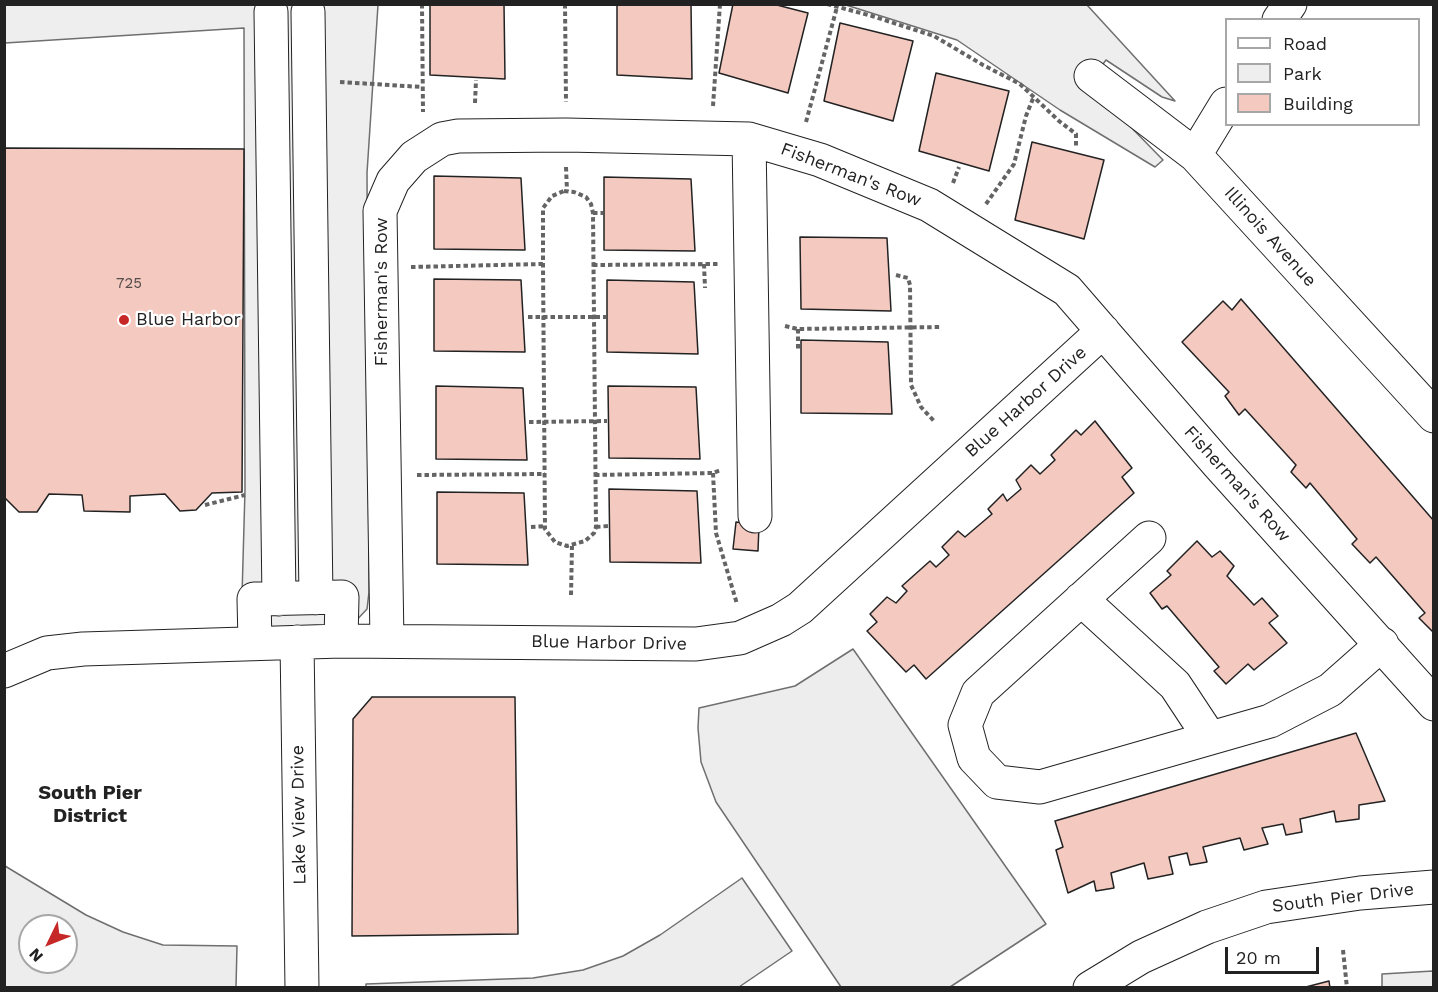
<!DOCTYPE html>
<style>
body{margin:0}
#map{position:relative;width:1438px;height:992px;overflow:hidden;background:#fff;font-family:"Work Sans",sans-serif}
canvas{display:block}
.frame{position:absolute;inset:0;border:6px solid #222;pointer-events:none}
.legend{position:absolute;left:1225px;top:18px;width:195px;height:108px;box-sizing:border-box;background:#fff;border:2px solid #a7a7a7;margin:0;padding:8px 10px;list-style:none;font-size:18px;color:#222}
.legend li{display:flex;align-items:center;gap:12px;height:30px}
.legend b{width:30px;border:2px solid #a7a7a7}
.north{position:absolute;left:18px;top:914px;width:60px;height:60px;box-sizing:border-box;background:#fff;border:2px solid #a7a7a7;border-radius:50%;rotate:227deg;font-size:16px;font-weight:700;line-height:24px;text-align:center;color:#222}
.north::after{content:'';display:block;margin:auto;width:21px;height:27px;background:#c62828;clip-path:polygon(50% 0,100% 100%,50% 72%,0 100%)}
.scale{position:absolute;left:1225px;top:947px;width:94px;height:27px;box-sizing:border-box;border:3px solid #222;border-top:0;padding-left:8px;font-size:18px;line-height:21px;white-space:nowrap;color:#222;-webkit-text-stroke:4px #fff;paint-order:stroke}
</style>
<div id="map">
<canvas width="1438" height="992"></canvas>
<div class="frame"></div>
<ul class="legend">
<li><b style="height:8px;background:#fff"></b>Road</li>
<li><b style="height:16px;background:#eee"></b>Park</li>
<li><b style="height:16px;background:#f3c9c0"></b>Building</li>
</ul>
<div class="north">N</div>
<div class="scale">20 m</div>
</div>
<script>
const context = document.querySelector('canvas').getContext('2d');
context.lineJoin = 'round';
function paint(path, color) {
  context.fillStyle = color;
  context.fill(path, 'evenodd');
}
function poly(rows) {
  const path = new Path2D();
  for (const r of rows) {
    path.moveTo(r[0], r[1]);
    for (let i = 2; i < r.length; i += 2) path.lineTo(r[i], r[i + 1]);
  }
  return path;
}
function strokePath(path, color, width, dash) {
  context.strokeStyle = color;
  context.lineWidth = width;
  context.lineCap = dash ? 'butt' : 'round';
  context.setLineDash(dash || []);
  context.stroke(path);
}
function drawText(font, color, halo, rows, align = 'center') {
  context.font = font + ' "Work Sans",sans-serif';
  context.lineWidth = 4.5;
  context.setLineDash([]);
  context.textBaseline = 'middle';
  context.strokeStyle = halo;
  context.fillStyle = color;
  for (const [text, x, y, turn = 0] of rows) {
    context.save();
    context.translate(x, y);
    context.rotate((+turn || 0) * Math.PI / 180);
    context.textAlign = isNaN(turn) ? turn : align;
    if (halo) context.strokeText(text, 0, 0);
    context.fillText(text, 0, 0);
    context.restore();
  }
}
const green = poly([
 [5,5,378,5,367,173,369,592,367,609,352,625,241,631,245,490,244,28,5,43,5,5],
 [846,5,1087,5,1175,101,1162,97,1106,60,1086,87,1121,117,1163,160,1155,167,1060,110,957,40,846,5]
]);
paint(green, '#eee');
strokePath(green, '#6f6f6f', 1.5);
const parking = poly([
 [853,649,1046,924,950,987,841,987,716,802,701,762,698,728,699,708,795,686,853,649],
 [5,866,86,915,123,932,163,945,237,946,236,987,5,987,5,866],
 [30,926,66,926,66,962,30,962,30,926],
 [742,878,792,951,739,987,366,987,366,984,533,978,583,970,623,956,660,935,742,878],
 [1433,971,1433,987,1382,987,1382,974,1433,971]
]);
paint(parking, '#ededed');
strokePath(parking, '#6f6f6f', 1.5);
const building = poly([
 [430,4,504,4,505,79,430,75,430,4],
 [617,4,691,4,692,79,617,75,617,4],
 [733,4,773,4,808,13,788,93,719,73,733,4],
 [840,23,913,41,893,121,824,101,840,23],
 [936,73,1009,91,989,171,919,151,936,73],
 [1032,142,1104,160,1084,239,1015,220,1032,142],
 [4,148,244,149,242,492,212,493,196,510,180,511,165,494,130,496,130,512,84,511,82,495,49,494,37,512,19,512,4,497,4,148],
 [434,176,521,178,525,250,434,249,434,176],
 [604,177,691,179,695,251,604,250,604,177],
 [800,237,887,238,891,311,801,309,800,237],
 [434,279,521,280,525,352,434,351,434,279],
 [607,280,694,282,698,354,607,352,607,280],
 [1241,299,1434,521,1434,633,1419,618,1425,613,1376,557,1370,563,1352,544,1357,539,1310,483,1306,488,1291,472,1296,465,1245,409,1239,415,1225,396,1229,392,1182,342,1223,301,1232,310,1241,299],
 [801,340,888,342,892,414,801,413,801,340],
 [436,386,523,388,527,460,436,459,436,386],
 [608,386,696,387,700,459,609,458,608,386],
 [1095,421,1132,468,1122,477,1134,493,926,679,914,665,906,672,867,631,877,622,870,614,887,597,896,603,907,591,902,586,930,561,936,567,949,555,942,547,958,531,965,537,992,514,988,509,1003,494,1007,501,1021,489,1016,480,1031,465,1040,474,1055,460,1051,455,1076,430,1081,435,1095,421],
 [609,489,697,491,701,563,610,562,609,489],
 [437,492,524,493,528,565,437,564,437,492],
 [736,522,759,525,758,551,733,549,736,522],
 [1197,541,1212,557,1220,551,1234,566,1227,576,1254,605,1262,598,1278,616,1269,623,1287,643,1254,670,1248,664,1226,684,1214,671,1219,667,1167,606,1162,609,1150,593,1171,575,1167,571,1197,541],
 [372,697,515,697,518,934,352,936,353,719,372,697],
 [1356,733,1385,801,1359,805,1359,819,1336,822,1334,811,1300,819,1302,832,1286,835,1283,824,1262,828,1268,844,1244,850,1240,838,1203,847,1207,862,1190,865,1187,853,1169,857,1173,874,1148,879,1144,863,1111,873,1114,888,1096,891,1094,881,1068,893,1056,850,1063,847,1055,821,1356,733],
 [1329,981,1330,988,1302,988,1329,981]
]);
paint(building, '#f3c9c0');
strokePath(building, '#222', 1.5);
const minor = poly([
 [271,12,279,599],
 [308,12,316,598],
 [1279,20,1290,4],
 [1091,76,1195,155,1434,416],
 [749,139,755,516],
 [1195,155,1226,104],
 [1149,538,978,693,965,725,974,758,997,782,1040,787,1270,721,1330,690,1382,644],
 [1081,599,1175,685,1210,738],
 [387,641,380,211,393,181,414,157,442,139,458,136,566,135,749,139,820,160,929,205,1067,290,1218,464,1434,704],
 [297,642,302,988],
 [255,643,254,599,342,597,341,641],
 [4,671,47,653,83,649,341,641,696,644,740,638,781,620,800,608,1103,331],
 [1090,988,1141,957,1207,927,1266,907,1360,893,1434,887]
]);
strokePath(minor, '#222', 35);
strokePath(poly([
 [422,4,423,112],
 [565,4,566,102],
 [827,4,872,16,934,36,983,65,1020,84,1059,121,1076,134,1076,146],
 [340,82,422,87],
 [475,103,476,80],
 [713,106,720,4],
 [806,122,837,7],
 [566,167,567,191],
 [953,183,959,167],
 [564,191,574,192,586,197,591,204,593,213,596,527,594,533,585,541,567,546,555,542,545,529,543,264,543,208,552,196,564,191],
 [986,204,1014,164,1026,116,1034,96],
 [593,213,603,213],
 [704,264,705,288],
 [593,265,718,264],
 [411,267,543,264],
 [896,275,908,278,910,285,911,385,921,407,935,422],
 [528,317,606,317],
 [785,326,798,329,942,327],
 [798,329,798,350],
 [529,422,607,421],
 [713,473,716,533,737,604],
 [417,475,545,474],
 [595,475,713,473,721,470],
 [205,505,245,495],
 [531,527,545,526],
 [596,527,608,526],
 [571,595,572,546],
 [1343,950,1347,988]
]), '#646464', 4, [4.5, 3]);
strokePath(minor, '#fff', 33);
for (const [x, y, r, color] of [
 [124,320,6,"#c62828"]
]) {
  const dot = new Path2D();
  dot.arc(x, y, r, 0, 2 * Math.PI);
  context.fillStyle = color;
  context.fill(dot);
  strokePath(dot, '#fff', 2);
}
drawText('15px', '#564c4a', null, [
 ["725",129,284]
]);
drawText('18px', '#222', '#fff', [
 ["Fisherman's Row",851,175,21],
 ["Illinois Avenue",1270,237,48],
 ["Fisherman's Row",382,292,-90],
 ["Blue Harbor Drive",1026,402,-42],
 ["Fisherman's Row",1237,484,48],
 ["Blue Harbor Drive",609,643,1],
 ["Lake View Drive",299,815,-91],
 ["South Pier Drive",1343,898,-7]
]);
drawText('18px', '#222', '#fff', [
 ["Blue Harbor",136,320]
], 'left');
drawText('bold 20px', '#222', '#fff', [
 ["South Pier",90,793],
 ["District",90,816]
]);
</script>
